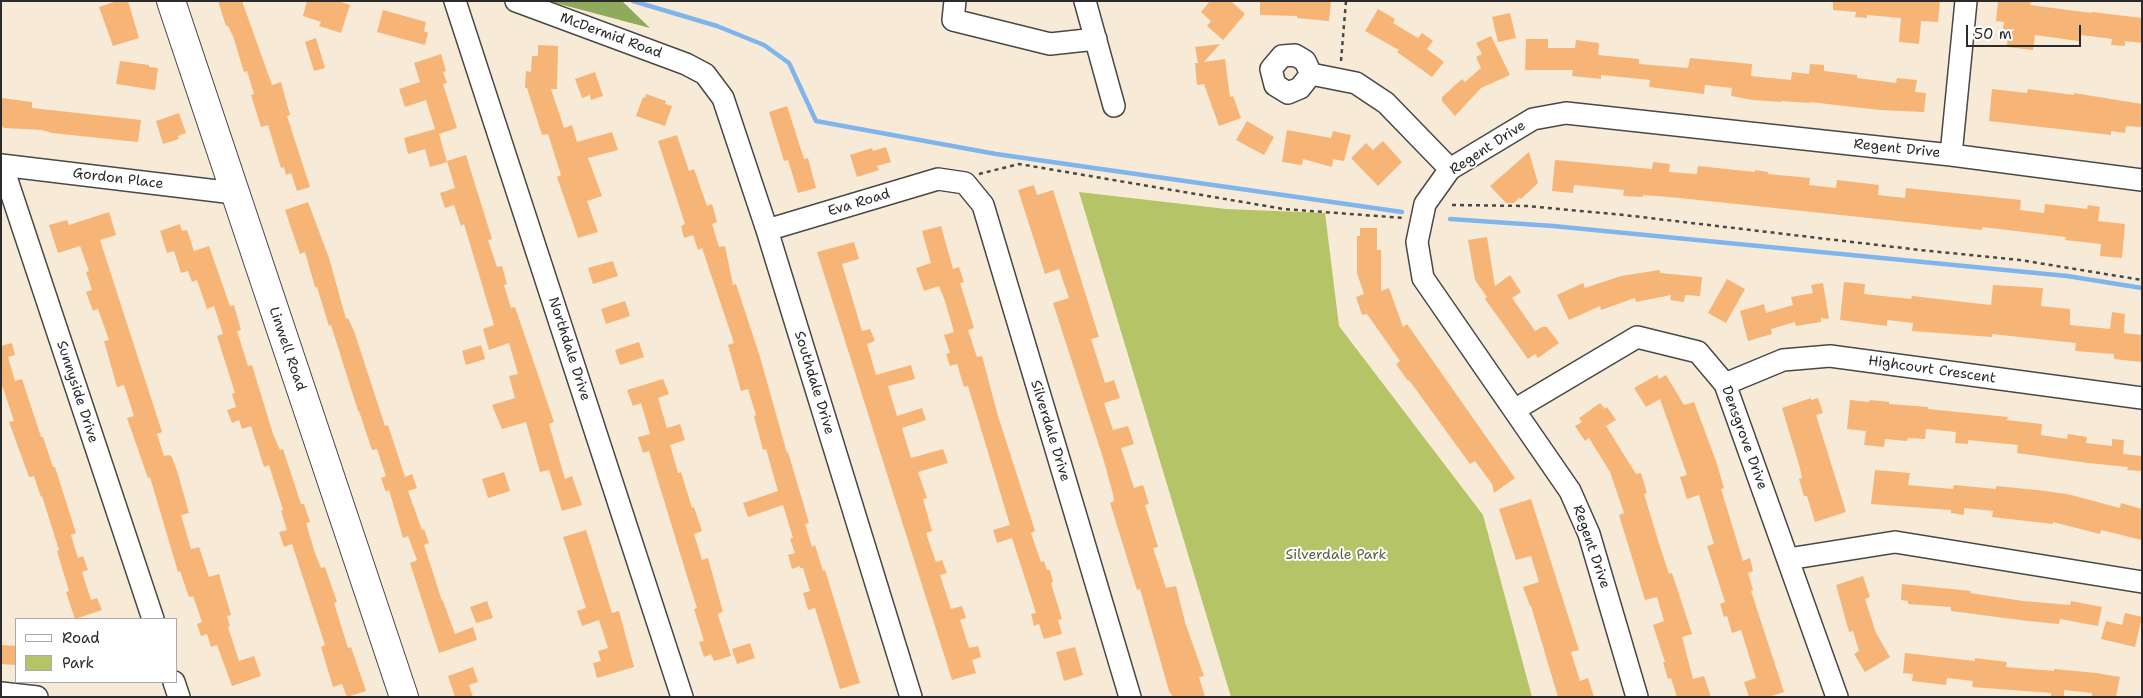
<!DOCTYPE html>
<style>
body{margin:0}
#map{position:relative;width:2143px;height:698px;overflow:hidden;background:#f7ebd8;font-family:"Shantell Sans",sans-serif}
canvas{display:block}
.frame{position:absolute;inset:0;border:2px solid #2b2b2b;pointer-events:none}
.legend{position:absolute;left:15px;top:618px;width:162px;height:65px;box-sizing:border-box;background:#fff;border:1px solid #aaa;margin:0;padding:6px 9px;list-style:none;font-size:15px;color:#2b2b2b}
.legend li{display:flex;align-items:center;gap:10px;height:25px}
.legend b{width:25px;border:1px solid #aaa}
.scale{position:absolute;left:1966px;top:25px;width:115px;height:22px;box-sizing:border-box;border:2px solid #2b2b2b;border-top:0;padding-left:6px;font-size:15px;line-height:18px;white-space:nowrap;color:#2b2b2b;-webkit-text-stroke:4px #fff;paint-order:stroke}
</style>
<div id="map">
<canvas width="2143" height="698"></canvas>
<div class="frame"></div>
<ul class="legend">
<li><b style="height:6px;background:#fff"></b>Road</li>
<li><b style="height:14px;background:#b5c467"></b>Park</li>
</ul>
<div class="scale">50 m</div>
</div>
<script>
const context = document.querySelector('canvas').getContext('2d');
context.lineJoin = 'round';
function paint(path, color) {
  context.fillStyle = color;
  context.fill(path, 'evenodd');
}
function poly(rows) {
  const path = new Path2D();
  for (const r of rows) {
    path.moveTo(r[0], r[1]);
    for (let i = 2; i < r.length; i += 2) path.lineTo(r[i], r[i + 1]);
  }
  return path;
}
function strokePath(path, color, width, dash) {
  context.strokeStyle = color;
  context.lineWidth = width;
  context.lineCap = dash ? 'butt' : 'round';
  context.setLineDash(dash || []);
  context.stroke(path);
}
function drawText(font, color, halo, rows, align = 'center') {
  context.font = font + ' "Shantell Sans",sans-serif';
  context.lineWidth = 4;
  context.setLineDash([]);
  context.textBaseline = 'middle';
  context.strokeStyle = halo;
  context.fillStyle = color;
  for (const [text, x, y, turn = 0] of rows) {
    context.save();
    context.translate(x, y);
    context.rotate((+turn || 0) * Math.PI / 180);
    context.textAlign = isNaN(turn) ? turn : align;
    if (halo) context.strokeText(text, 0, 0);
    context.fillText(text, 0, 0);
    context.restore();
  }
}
paint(poly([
 [1079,192,1226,209,1325,213,1339,326,1483,515,1532,697,1231,697]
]), '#b5c467');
paint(poly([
 [548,1,622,1,650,28]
]), '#90aa5c');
strokePath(poly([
 [633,1,717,26,764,45,789,63,816,121,996,154,1402,212],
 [1450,219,1553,226,2067,276,2142,288]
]), '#7fb4ed', 4.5);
paint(poly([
 [117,1,128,1,139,38,113,46,99,7],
 [218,1,242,1,272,85,281,82,290,115,287,116,310,187,297,191,291,173,286,175,284,167,281,168,268,125,261,127,251,95,254,94,247,71,244,72,233,36,228,26,226,26],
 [307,1,338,1,350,5,341,33,319,26,321,22,303,16],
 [1210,1,1231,1,1245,14,1223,40,1207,26,1211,21,1201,12],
 [1260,1,1331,1,1329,21,1297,18,1297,16,1260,15],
 [1833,1,1940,1,1938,22,1921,21,1919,44,1899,42,1901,18,1867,15,1867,18,1855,17,1856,12,1833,10],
 [1998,1,2031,2,2030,5,2091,13,2092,12,2142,18,2142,43,2125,41,2125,46,2111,45,2112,39,2081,35,2080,41,2078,41,2035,35,2033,50,2007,47,2008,30,2003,29,2004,22,1996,21],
 [1378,9,1395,19,1393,23,1418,38,1422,33,1433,41,1427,49,1444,62,1432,77,1397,52,1399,50,1365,31],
 [383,10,426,22,424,31,428,33,425,45,377,32],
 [1510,13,1516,38,1498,42,1492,17],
 [1491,36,1510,75,1481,88,1455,116,1442,101,1442,97,1462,79,1465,82,1481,68,1476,57,1482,54,1476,43],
 [316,38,325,68,314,71,305,42],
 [1526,39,1548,39,1548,48,1575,48,1576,40,1599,43,1598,55,1639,59,1639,64,1688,68,1690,58,1752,64,1751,76,1791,80,1792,72,1809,74,1810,64,1824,65,1824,71,1857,75,1857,78,1896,83,1897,78,1917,80,1915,92,1926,93,1924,112,1880,110,1810,102,1810,103,1781,101,1781,102,1753,100,1731,96,1732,88,1705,85,1704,94,1649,87,1650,80,1601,75,1601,79,1572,76,1573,70,1525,70],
 [1220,44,1204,62,1225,59,1230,97,1233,96,1241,118,1219,126,1204,84,1197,85,1195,63,1198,63,1195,47],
 [538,45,558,46,557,89,551,89,564,128,572,125,577,142,612,132,618,150,588,158,602,196,587,201,598,232,578,238,557,177,561,175,548,134,542,135,527,88,525,88,526,71,531,72,532,56,538,56],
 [441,54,446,71,443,72,447,83,443,84,457,128,439,134,447,162,430,167,425,149,408,154,404,138,435,129,426,100,405,107,399,89,420,82,414,63],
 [120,61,149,65,149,67,158,68,155,90,116,84],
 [595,72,603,96,591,100,590,95,582,98,575,79],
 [1992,89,2027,93,2028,89,2074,95,2074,93,2142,104,2142,127,2126,126,2125,133,2111,131,2111,135,1989,121],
 [646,94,666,101,665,104,672,106,665,126,636,116,643,97,645,98],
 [1,98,32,102,32,108,141,120,138,142,52,133,42,130,4,128,1,125],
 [787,106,804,159,808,158,816,188,798,193,788,160,784,161,769,112],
 [179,113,186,133,178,136,179,139,163,144,156,121],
 [1247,121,1274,137,1264,155,1236,140],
 [1287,130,1331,138,1333,131,1351,135,1344,161,1333,159,1332,167,1303,159,1302,165,1282,162],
 [677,135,689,171,694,169,707,206,712,204,717,222,712,224,719,247,725,246,733,285,736,284,760,357,787,453,788,452,809,523,805,524,812,547,815,545,823,571,825,570,860,683,840,689,815,608,808,610,803,593,810,591,803,568,800,568,800,566,792,569,788,555,795,553,790,539,793,538,783,505,748,517,743,503,778,491,766,449,763,450,754,416,756,415,748,389,741,391,728,345,734,343,702,248,698,250,693,235,684,238,681,226,685,224,658,141],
 [1383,141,1402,162,1378,186,1351,158,1366,143,1373,150],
 [886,147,891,162,877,166,879,170,857,177,850,155,872,148,873,151],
 [1529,152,1538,183,1521,199,1519,198,1514,203,1506,203,1490,186],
 [466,155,492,239,488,240,497,267,502,266,507,284,504,285,511,308,515,307,554,422,549,424,565,479,572,476,582,505,562,511,549,470,540,472,526,422,502,429,492,405,515,398,509,376,518,374,509,343,489,350,483,329,494,325,464,224,461,226,454,205,445,208,440,193,455,188,447,161],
 [1555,160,1652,169,1653,162,1670,164,1669,172,1697,174,1698,166,1755,172,1755,170,1768,172,1768,174,1810,178,1809,185,1836,188,1837,180,1879,185,1878,195,1905,198,1906,188,2021,200,2020,210,2044,213,2045,204,2087,209,2088,205,2100,207,2098,221,2125,224,2122,258,2100,256,2101,244,2065,240,2066,237,1982,227,1982,230,1680,198,1643,195,1643,197,1623,196,1624,190,1574,185,1573,193,1552,191],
 [1034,185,1037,195,1053,190,1099,337,1091,339,1105,383,1114,380,1120,398,1104,403,1113,430,1128,426,1134,444,1121,448,1134,488,1143,485,1149,504,1145,505,1158,547,1153,548,1166,588,1176,586,1185,622,1204,676,1199,677,1205,697,1173,697,1169,691,1140,589,1137,590,1110,503,1114,501,1113,494,1103,458,1053,303,1069,298,1059,269,1045,274,1018,190],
 [308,202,329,258,346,319,348,318,354,331,385,426,388,425,405,477,412,474,417,488,408,491,422,530,424,529,429,543,424,545,442,601,443,601,455,634,473,627,477,640,439,653,410,563,417,560,408,536,403,538,389,490,386,492,381,478,386,476,377,449,372,450,359,411,358,411,331,325,329,326,317,287,315,287,305,252,300,254,285,210],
 [109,212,116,235,100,240,162,432,157,434,164,456,169,455,172,457,178,474,189,513,181,515,191,549,199,547,209,577,219,574,231,615,227,616,230,626,228,627,239,661,254,656,261,676,232,686,217,645,211,647,207,634,201,636,197,624,202,622,193,596,189,597,180,571,178,572,150,477,148,478,127,418,134,416,124,385,117,387,104,341,109,340,98,309,93,311,86,292,92,290,86,272,89,271,80,246,58,253,49,225,67,220,69,225],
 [180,224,182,231,187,230,194,251,209,246,230,306,234,305,241,330,237,331,248,366,252,365,273,434,280,450,283,449,301,504,304,504,310,522,306,523,315,553,321,568,325,567,337,602,334,603,348,648,351,647,366,691,347,697,342,684,333,687,321,647,325,645,292,544,284,547,279,532,287,530,281,511,283,510,269,465,264,467,251,426,242,429,239,420,232,423,227,410,236,407,232,394,235,393,217,336,223,334,214,306,207,309,197,280,192,282,188,271,181,273,174,251,167,253,160,231],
 [941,226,953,269,959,267,964,282,960,283,974,328,968,330,977,357,982,356,998,416,1035,531,1031,533,1041,562,1044,561,1047,570,1050,570,1053,582,1051,583,1062,619,1058,620,1062,634,1044,639,1039,624,1034,626,1031,614,1036,613,1012,538,997,543,993,530,1010,525,968,386,964,387,957,364,950,366,946,354,950,353,944,335,954,332,945,301,939,286,924,291,916,268,931,263,922,231],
 [1360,228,1377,228,1377,250,1381,250,1381,291,1389,288,1403,327,1407,324,1515,478,1494,493,1492,484,1475,461,1470,464,1409,380,1408,381,1396,364,1400,361,1367,314,1362,315,1356,297,1364,294,1357,273,1357,236,1360,236],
 [1487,237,1495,286,1510,275,1521,292,1512,298,1535,331,1542,327,1547,327,1559,343,1538,358,1535,354,1528,359,1485,299,1487,297,1475,280,1468,240],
 [854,242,859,259,842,264,862,331,870,329,875,341,867,344,876,375,911,365,915,379,888,386,897,416,922,408,926,420,902,428,911,458,943,449,948,463,918,472,927,498,923,499,932,531,926,533,936,562,942,560,947,573,940,575,951,609,962,606,966,618,960,620,969,648,978,646,981,657,972,660,976,673,952,680,817,252],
 [613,261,618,276,593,284,588,268],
 [1660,270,1660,273,1702,277,1700,296,1685,295,1684,302,1670,300,1671,295,1636,302,1635,298,1601,310,1600,306,1569,320,1557,295,1583,283,1585,288,1621,276],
 [1727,279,1745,289,1726,323,1708,313],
 [1844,282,1865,284,1864,294,1911,299,1912,296,1991,305,1993,285,2043,288,2041,306,2070,309,2070,325,2110,329,2112,312,2125,314,2124,333,2142,335,2142,362,2114,359,2114,354,2075,351,2076,343,1992,334,1992,337,1912,331,1913,323,1887,320,1887,326,1840,320],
 [1823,283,1829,319,1821,318,1821,322,1796,326,1795,322,1771,329,1772,334,1748,341,1740,311,1764,304,1766,313,1793,305,1791,297,1813,293,1811,285],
 [625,301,630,316,606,324,601,309],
 [639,342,644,357,620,365,615,350],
 [12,343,15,355,8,357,15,381,22,379,41,437,43,437,53,467,55,467,76,533,71,535,78,558,83,556,88,570,82,572,91,600,97,598,102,610,75,619,66,592,69,591,57,551,59,550,42,496,41,497,34,476,29,477,9,422,14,421,1,382,1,346],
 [481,345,485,359,466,365,462,351],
 [1657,375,1659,379,1666,375,1684,405,1694,402,1716,461,1724,488,1721,489,1743,561,1750,558,1753,571,1748,573,1753,590,1751,591,1784,692,1768,697,1749,697,1744,682,1756,678,1741,630,1732,633,1727,616,1724,617,1720,604,1725,602,1707,546,1714,544,1699,495,1687,499,1680,477,1687,475,1660,399,1646,407,1634,388],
 [663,379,669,394,658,398,667,428,680,424,685,440,670,445,678,473,681,472,692,508,694,507,702,531,694,534,702,560,708,558,723,612,719,613,718,615,731,656,714,661,711,654,704,657,699,642,704,641,694,609,697,608,690,586,649,451,643,453,638,437,650,434,641,403,633,406,627,390],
 [1811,398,1811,400,1818,398,1823,413,1816,415,1846,512,1815,522,1807,496,1804,496,1799,479,1802,478,1800,468,1782,408],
 [1850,400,1869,402,1870,400,1889,402,1889,404,1928,407,1928,409,2008,417,2007,420,2042,424,2041,435,2067,439,2068,434,2087,437,2086,443,2112,446,2112,439,2124,440,2123,454,2142,456,2142,471,2127,470,2128,467,2088,463,2017,453,2018,445,1968,440,1968,444,1955,443,1956,432,1926,429,1925,439,1908,438,1907,441,1885,439,1884,447,1864,445,1866,431,1847,429],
 [1600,403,1605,409,1607,407,1616,420,1606,426,1636,474,1641,473,1647,493,1644,494,1657,537,1669,574,1672,573,1692,634,1682,637,1693,679,1704,676,1711,697,1677,697,1671,678,1668,679,1663,662,1665,662,1653,625,1664,621,1657,597,1645,600,1619,515,1624,513,1610,472,1589,438,1585,441,1575,426,1582,422,1579,418],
 [1875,470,1910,473,1908,485,1953,489,1954,485,1996,489,1996,486,2037,490,2067,494,2120,508,2121,503,2142,509,2142,540,2101,530,2100,534,2053,522,2053,524,1992,517,1993,511,1964,508,1964,515,1951,513,1951,510,1871,504],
 [504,472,510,491,488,498,482,479],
 [1531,499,1579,650,1571,652,1580,681,1588,678,1594,697,1558,697,1531,606,1530,606,1523,587,1539,582,1531,556,1516,560,1499,509],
 [586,530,612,613,619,611,634,667,597,678,593,663,601,661,598,651,608,648,599,620,582,626,577,611,586,608,563,537],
 [1863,576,1870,597,1865,599,1876,633,1890,657,1865,672,1854,654,1859,651,1853,631,1849,632,1836,585],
 [1902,584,1971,591,1970,593,2023,601,2070,605,2071,601,2102,607,2098,626,2060,619,2059,624,2028,621,1951,611,1951,607,1908,604,1908,601,1901,600],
 [487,601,493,618,476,623,470,607],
 [2125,613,2142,617,2135,647,2101,639,2106,621,2122,625],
 [750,643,755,658,737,664,732,649],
 [1,645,16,646,15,665,1,664],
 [1075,647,1083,675,1064,681,1056,652],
 [1905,653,1975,661,1975,658,2007,662,2006,667,2054,671,2054,669,2096,673,2120,677,2116,697,2092,697,2092,693,2064,690,2064,697,2058,697,2051,696,2051,693,1972,687,1973,681,1947,678,1946,685,1912,681,1913,674,1903,673],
 [473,667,478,682,469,685,473,697,455,697,448,676]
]), '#f6b476');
const minor = poly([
 [455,1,682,697],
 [516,1,686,64,705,74,723,98,767,230,911,697],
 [955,1,953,20,1050,44,1096,39],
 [1085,1,1114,106],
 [1311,74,1300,88,1288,93,1275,85,1271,69,1282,56,1295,55,1305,61,1311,74,1356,83,1386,103,1450,169],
 [1951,155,1966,1],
 [1,165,234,193],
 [2,165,153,619],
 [767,230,938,179,965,183,983,205,1130,697],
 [1725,384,1783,360,1830,356,2142,398],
 [1514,410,1637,337,1698,352,1725,384,1837,697],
 [1788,559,1895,542,2142,582],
 [174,682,179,697],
 [1,693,37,697],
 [1637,697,1589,534,1570,491,1423,278,1417,242,1425,204,1450,169,1533,119,1566,113,1951,155,2142,180]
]);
const major = poly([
 [171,1,404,697]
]);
strokePath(minor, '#4a4845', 24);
strokePath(major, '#4a4845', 30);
strokePath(poly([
 [1341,61,1346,1],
 [979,174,1019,164,1284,209,1404,218],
 [1452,205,1527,206,1624,215,1920,250,2020,260,2142,280]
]), '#4a4845', 2.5, [4, 4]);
strokePath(minor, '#fff', 21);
strokePath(major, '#fff', 28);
drawText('14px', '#2b2b2b', '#fff', [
 ["McDermid Road",611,36,20],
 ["Regent Drive",1488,148,-33],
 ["Regent Drive",1897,149,6],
 ["Gordon Place",118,179,7],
 ["Eva Road",859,203,-17],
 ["Linwell Road",287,349,71],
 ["Northdale Drive",569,349,72],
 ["Highcourt Crescent",1932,370,8],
 ["Southdale Drive",814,383,73],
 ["Sunnyside Drive",77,392,72],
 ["Silverdale Drive",1050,431,73],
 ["Densgrove Drive",1744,438,70],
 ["Regent Drive",1591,547,71]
]);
drawText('14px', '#5b6140', '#fff', [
 ["Silverdale Park",1336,555]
]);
</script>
